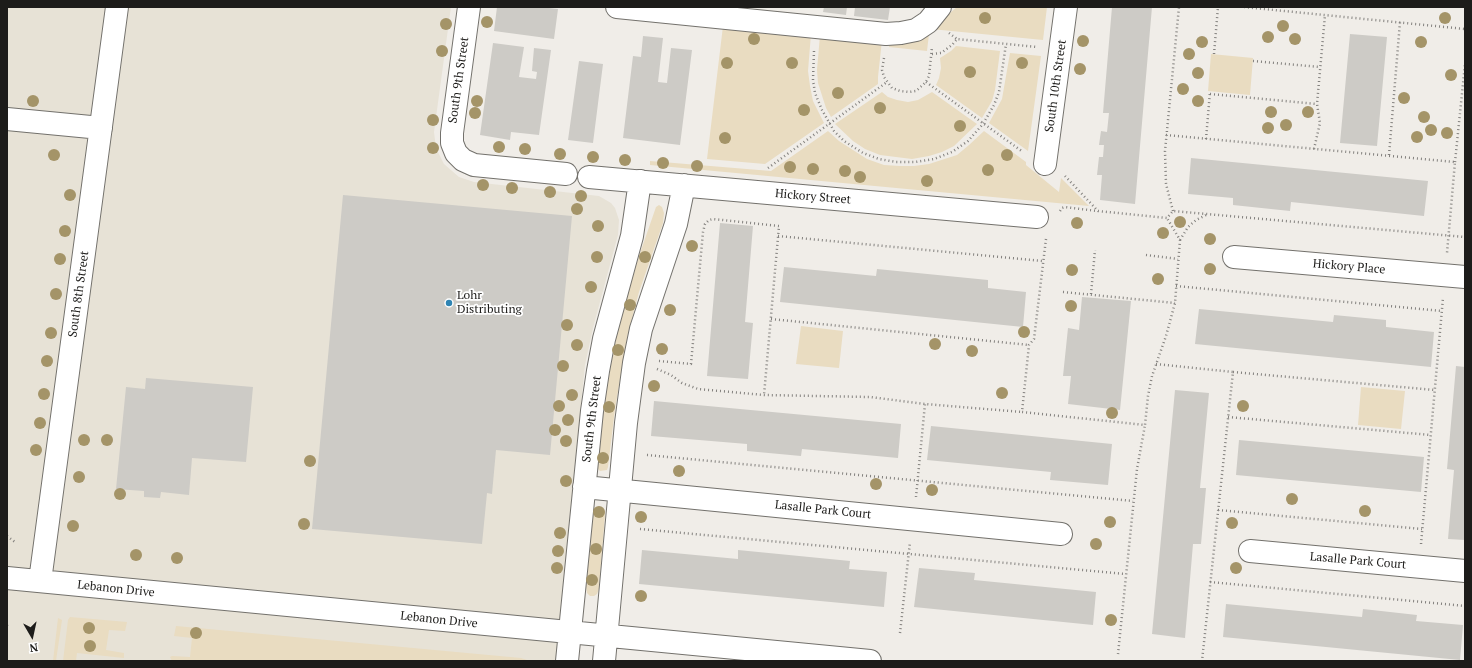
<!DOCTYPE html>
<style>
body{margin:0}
#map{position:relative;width:1472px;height:668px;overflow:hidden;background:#f0ede8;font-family:"PT Serif",serif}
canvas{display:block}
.frame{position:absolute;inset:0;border:8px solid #1d1c1a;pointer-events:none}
.north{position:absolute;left:12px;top:616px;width:40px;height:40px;-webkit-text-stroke:3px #fff;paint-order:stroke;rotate:171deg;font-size:11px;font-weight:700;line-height:16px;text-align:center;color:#1d1c1a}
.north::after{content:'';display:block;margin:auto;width:14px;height:18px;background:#1d1c1a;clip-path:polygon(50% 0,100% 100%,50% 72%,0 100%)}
</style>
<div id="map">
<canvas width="1472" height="668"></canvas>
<div class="frame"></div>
<div class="north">N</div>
</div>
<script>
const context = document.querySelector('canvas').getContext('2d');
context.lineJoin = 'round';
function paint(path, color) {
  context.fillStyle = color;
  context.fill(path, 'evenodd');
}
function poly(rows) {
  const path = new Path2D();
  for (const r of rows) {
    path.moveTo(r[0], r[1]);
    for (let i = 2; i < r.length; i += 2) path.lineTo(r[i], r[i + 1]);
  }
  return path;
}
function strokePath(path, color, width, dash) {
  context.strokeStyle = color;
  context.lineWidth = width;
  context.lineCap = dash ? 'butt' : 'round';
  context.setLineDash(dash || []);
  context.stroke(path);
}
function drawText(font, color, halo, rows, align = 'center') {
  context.font = font + ' "PT Serif",serif';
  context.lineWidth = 3.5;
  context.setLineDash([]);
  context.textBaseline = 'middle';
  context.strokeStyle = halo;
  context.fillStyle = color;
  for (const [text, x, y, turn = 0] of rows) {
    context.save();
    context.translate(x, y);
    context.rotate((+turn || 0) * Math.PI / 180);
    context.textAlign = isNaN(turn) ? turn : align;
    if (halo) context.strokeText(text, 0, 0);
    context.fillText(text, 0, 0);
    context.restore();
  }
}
paint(poly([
 [7,7,451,7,434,132,436,148,444,164,459,177,474,182,599,196,611,203,615,208,619,220,618,235,593,328,585,365,564,573,556,661,7,661]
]), '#e7e2d6');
paint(poly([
 [957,7,1047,7,1043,40,931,29],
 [723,26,811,34,808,71,810,86,813,101,824,123,765,164,707,159],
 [929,34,927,51,889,47,890,41],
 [820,35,882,40,878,77,878,84,831,117,826,108,818,83,817,70],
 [956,46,1000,51,995,90,992,101,982,118,936,85,939,78,941,68,940,58,951,51],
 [1010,53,1041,56,1028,151,989,123,1002,99],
 [1211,54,1253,58,1250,95,1208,91],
 [882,92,888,97,897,100,908,102,918,100,932,92,977,124,954,146,942,152,929,156,912,159,880,155,865,149,853,141,835,124],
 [828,131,839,141,867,159,884,165,900,166,914,166,929,164,957,155,969,145,984,131,1026,162,1026,165,1059,192,1061,178,1089,206,650,165,650,161,771,171],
 [659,205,662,207,664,213,663,223,639,292,628,333,615,409,608,467,607,470,600,471,598,469,597,466,603,408,617,331,638,259,656,207],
 [801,326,843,331,839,368,796,364],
 [1361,387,1405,391,1401,429,1358,425],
 [595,507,600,507,604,510,605,515,599,589,597,594,594,596,590,596,587,593,586,587,593,513],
 [70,617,127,622,125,631,109,630,106,650,124,653,124,658,77,653,76,661,63,661,68,620],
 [58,618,62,620,56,661,53,661],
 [176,626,521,658,530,661,172,661,170,657,172,656,190,657,192,638,174,636]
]), '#e9dcc1');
paint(poly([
 [497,7,540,7,558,9,554,39,494,31],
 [824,7,847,7,846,15,823,12],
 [855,7,890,7,888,20,854,16],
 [1112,7,1152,7,1135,204,1100,200,1102,175,1097,175,1099,157,1103,157,1104,145,1099,145,1101,131,1107,132,1109,113,1103,113],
 [1350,34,1387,37,1377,146,1340,143],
 [643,36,663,38,658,82,667,83,671,48,692,50,680,145,623,138,633,56,641,57],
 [493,43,524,47,519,77,536,79,537,72,532,71,534,48,551,50,539,135,511,132,510,140,480,135],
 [579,61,603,64,593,143,568,140],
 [1191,158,1428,181,1424,216,1291,202,1290,211,1233,205,1233,198,1188,194],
 [343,195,572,216,550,455,496,450,492,494,487,493,482,544,312,529],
 [720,223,753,226,745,322,753,323,748,379,707,376],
 [784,267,876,276,877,269,988,280,988,288,1026,292,1023,327,780,302],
 [1082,297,1131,301,1120,410,1068,404,1071,376,1063,376,1068,328,1079,330],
 [1199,309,1333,322,1334,315,1386,320,1386,327,1434,332,1431,367,1195,344],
 [1456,366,1465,367,1465,540,1448,539,1454,470,1447,469],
 [146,378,253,387,246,462,192,458,189,495,161,492,160,498,144,497,144,491,116,489,126,387,145,389],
 [1175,390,1209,393,1200,488,1206,488,1201,544,1193,544,1185,638,1152,634],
 [654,401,901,424,898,458,802,449,801,456,747,451,747,444,651,436],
 [931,426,1112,444,1108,485,1050,480,1051,472,927,460],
 [1239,440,1424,457,1421,492,1236,475],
 [642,550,738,559,738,550,850,561,849,569,887,572,884,607,639,584],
 [919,568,975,573,974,580,1096,592,1093,625,914,607],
 [1226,604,1362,617,1363,609,1417,615,1416,621,1463,625,1460,660,1223,637]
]), '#cdcbc6');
const minor = poly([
 [469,7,452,133,452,143,456,153,463,160,474,165,566,174],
 [617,7,886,34,901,33,916,30,928,22,940,7],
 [7,119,101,128],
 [1045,164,1066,7],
 [589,177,1037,217],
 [1234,257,1465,277],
 [584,487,1061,534],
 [1250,551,1465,571],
 [7,578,870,661],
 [40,581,117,7],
 [567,661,592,411,598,371,604,339,632,236,640,181],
 [604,661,626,423,634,363,641,329,676,224,684,185]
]);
strokePath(minor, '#73716c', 24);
strokePath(poly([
 [1244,7,1465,29],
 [949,33,957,39],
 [814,51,813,80,815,93,822,110,834,131,844,141,863,153,879,159,896,162,915,162,934,159,952,152,968,141,983,124,994,105,999,92,1006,44],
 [932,54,941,53,952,45,957,39,1037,47],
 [1214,54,1218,7],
 [884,58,882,70,884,77,892,88,900,91,909,92,916,91,926,82,929,76,932,47],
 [1253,61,1320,67],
 [926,82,1023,152],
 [1210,94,1317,104],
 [1166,135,1455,162,1447,253],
 [1206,139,1210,92],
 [1314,149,1320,123,1317,104,1325,15],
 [1389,155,1400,22],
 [1455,162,1465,64],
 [768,168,887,82],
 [1065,176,1098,211,1167,218,1173,211,1465,237],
 [1060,211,1062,208,1065,207,1097,211],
 [1173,211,1166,184,1165,151,1179,7],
 [778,236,1043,261],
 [1046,239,1034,339,1029,345,1022,412,1145,425,1148,396,1152,376,1166,336,1175,303,1180,240,1167,218],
 [1180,240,1188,227,1196,220,1206,215],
 [1146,255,1178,259],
 [1176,286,1442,311],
 [1063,292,1175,303],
 [1091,294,1095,250],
 [771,319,1029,345],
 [659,361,691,364,703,232,705,224,709,220,713,219,779,226,764,395],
 [1156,364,1233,372,1202,661],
 [657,369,671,375,682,383,698,389,764,395,870,397,925,404,1022,412],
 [1233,372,1435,390],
 [1228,417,1431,435],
 [647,455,1133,501],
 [916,497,925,404],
 [1218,510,1422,529],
 [640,529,1125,574],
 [7,536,15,542],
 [1421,544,1443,298],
 [1210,582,1465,606],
 [7,625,9,623],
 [900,633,910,542],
 [1118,654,1137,469,1145,425]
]), '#83817e', 2.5, [1, 3]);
strokePath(minor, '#fff', 22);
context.fillStyle = '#a49468';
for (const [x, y] of [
 [985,18],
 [1445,18],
 [487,22],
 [446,24],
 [1283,26],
 [1268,37],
 [754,39],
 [1295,39],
 [1083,41],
 [1202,42],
 [1421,42],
 [442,51],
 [1189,54],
 [727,63],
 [792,63],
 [1022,63],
 [1080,69],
 [970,72],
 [1198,73],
 [1451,75],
 [1183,89],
 [838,93],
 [1404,98],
 [33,101],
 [477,101],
 [1198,101],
 [880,108],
 [804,110],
 [1271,112],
 [1308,112],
 [475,113],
 [1424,117],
 [433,120],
 [1286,125],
 [960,126],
 [1268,128],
 [1431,130],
 [1447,133],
 [1417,137],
 [725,138],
 [499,147],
 [433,148],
 [525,149],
 [560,154],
 [54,155],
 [1007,155],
 [593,157],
 [625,160],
 [663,163],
 [697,166],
 [790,167],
 [813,169],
 [988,170],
 [845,171],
 [860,177],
 [927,181],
 [483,185],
 [512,188],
 [550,192],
 [70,195],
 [581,196],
 [577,209],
 [1180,222],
 [1077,223],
 [598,226],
 [65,231],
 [1163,233],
 [1210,239],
 [692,246],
 [597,257],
 [645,257],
 [60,259],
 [1210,269],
 [1072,270],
 [1158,279],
 [591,287],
 [56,294],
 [630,305],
 [1071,306],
 [670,310],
 [567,325],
 [1024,332],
 [51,333],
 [935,344],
 [577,345],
 [662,349],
 [618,350],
 [972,351],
 [47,361],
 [563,366],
 [654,386],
 [1002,393],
 [44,394],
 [572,395],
 [559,406],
 [1243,406],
 [609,407],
 [1112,413],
 [568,420],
 [40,423],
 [555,430],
 [84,440],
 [107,440],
 [566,441],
 [36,450],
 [603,458],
 [310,461],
 [679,471],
 [79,477],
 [566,481],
 [876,484],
 [932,490],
 [120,494],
 [1292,499],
 [1365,511],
 [599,512],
 [641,517],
 [1110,522],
 [1232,523],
 [304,524],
 [73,526],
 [560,533],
 [1096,544],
 [596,549],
 [558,551],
 [136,555],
 [177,558],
 [557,568],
 [1236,568],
 [592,580],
 [641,596],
 [1111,620],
 [89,628],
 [196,633],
 [90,646]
]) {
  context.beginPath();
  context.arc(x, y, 6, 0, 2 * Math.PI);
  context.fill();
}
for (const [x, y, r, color] of [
 [449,303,4,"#2e84b3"]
]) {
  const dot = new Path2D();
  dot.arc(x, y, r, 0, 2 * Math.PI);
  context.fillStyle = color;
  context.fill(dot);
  strokePath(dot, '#fff', 1.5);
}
drawText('12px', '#1d1c1a', '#fff', [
 ["South 9th Street",459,80,-82],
 ["South 10th Street",1056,86,-82],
 ["Hickory Street",813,197,5],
 ["Hickory Place",1349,267,5],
 ["South 8th Street",79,294,-82],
 ["South 9th Street",592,419,-83],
 ["Lasalle Park Court",823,510,6],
 ["Lasalle Park Court",1358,561,5],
 ["Lebanon Drive",116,589,6],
 ["Lebanon Drive",439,620,6]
]);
drawText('12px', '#1d1c1a', '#fff', [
 ["Lohr",457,296],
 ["Distributing",457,310]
], 'left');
</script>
